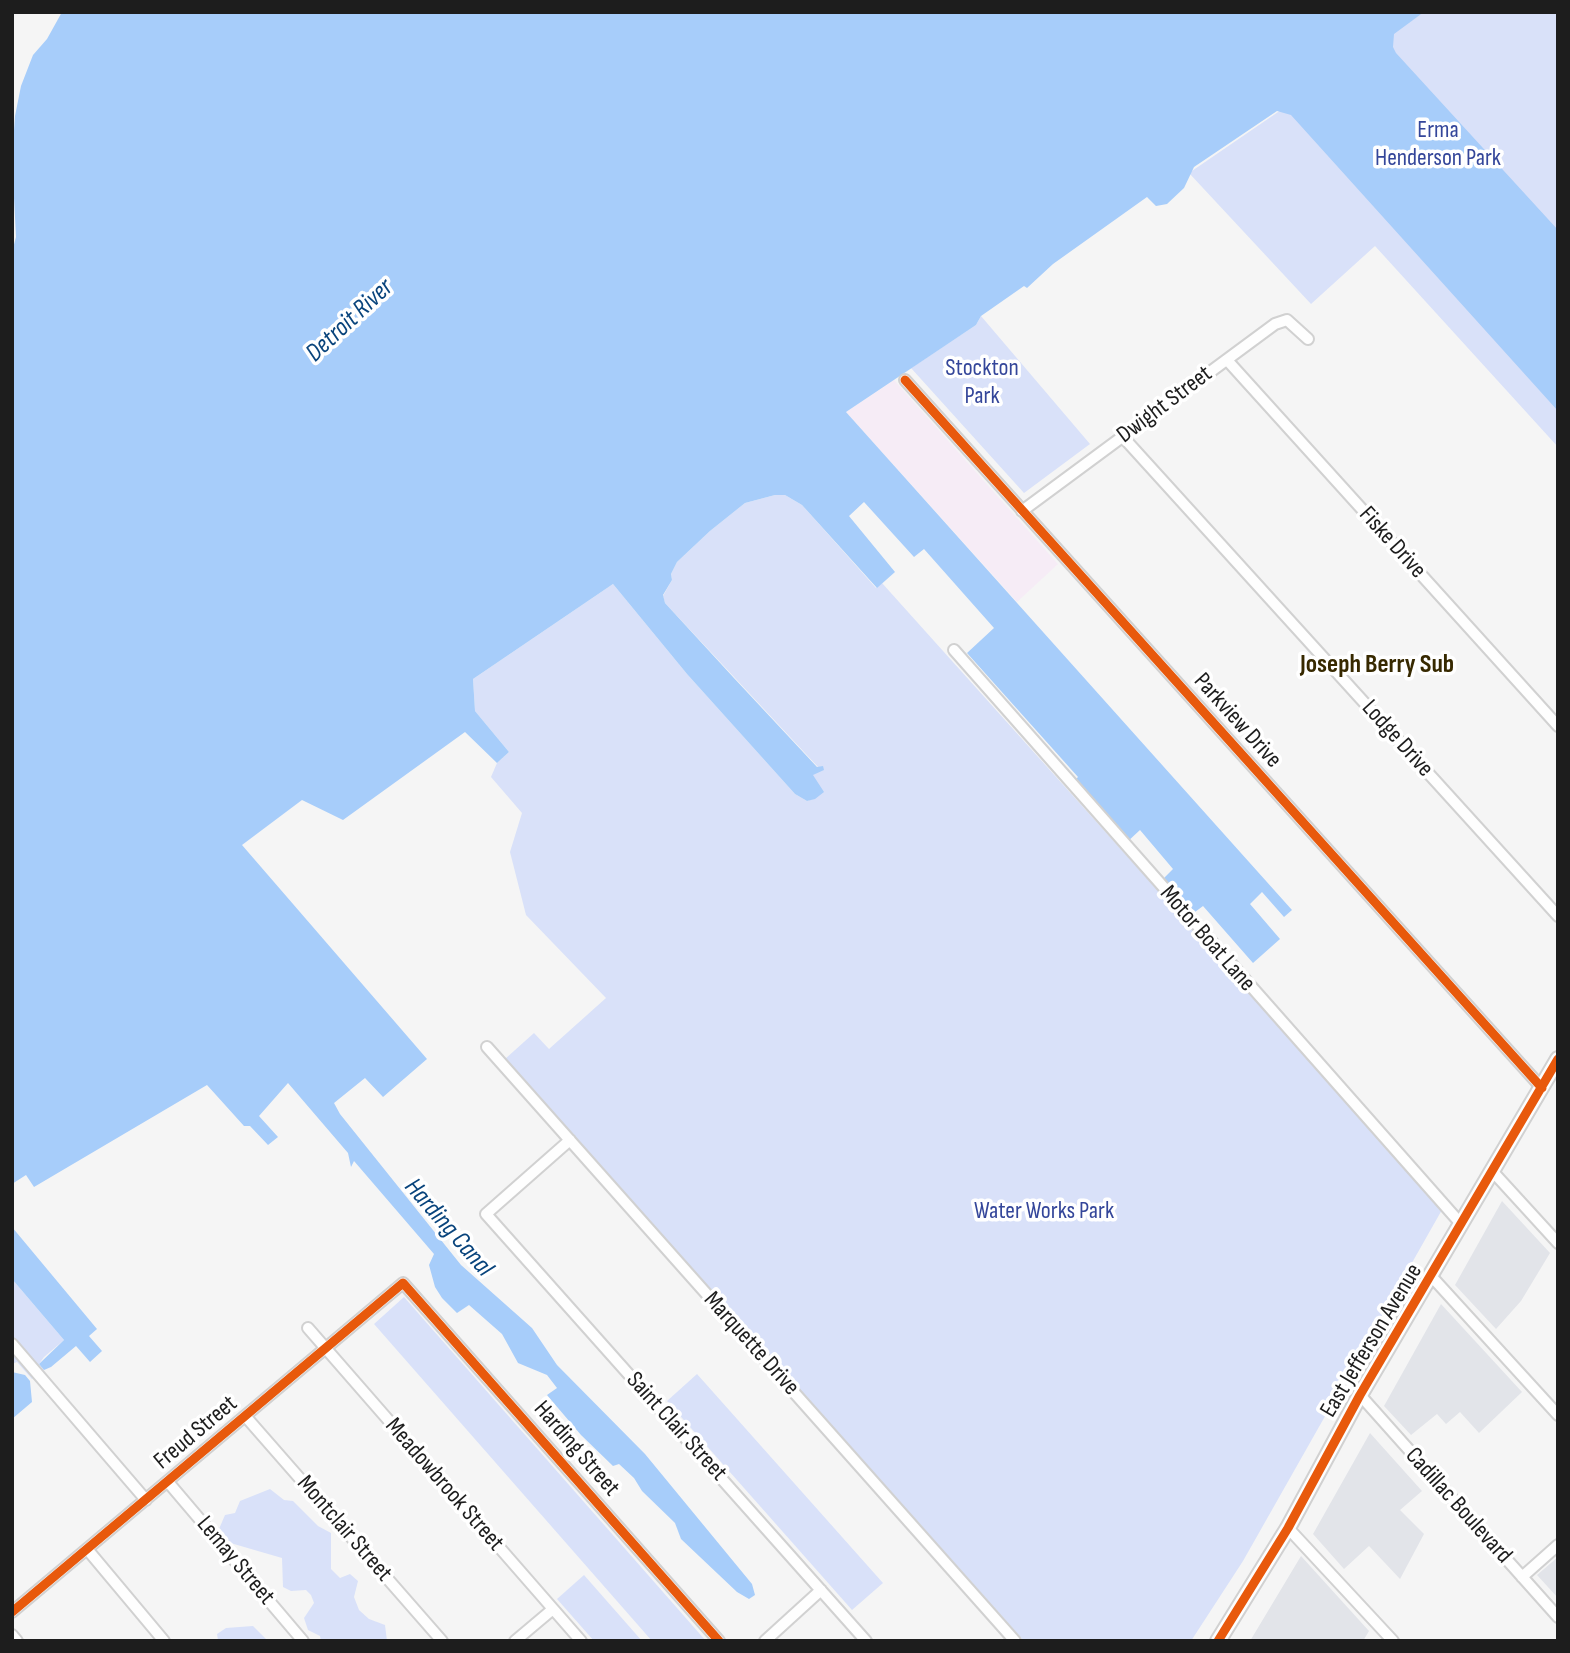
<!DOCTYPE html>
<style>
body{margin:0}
#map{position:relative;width:1570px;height:1653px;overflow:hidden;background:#f5f5f5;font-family:"Sofia Sans Condensed",sans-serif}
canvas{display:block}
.frame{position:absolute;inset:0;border:14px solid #1d1d1d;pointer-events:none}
</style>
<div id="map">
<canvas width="1570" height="1653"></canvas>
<div class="frame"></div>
</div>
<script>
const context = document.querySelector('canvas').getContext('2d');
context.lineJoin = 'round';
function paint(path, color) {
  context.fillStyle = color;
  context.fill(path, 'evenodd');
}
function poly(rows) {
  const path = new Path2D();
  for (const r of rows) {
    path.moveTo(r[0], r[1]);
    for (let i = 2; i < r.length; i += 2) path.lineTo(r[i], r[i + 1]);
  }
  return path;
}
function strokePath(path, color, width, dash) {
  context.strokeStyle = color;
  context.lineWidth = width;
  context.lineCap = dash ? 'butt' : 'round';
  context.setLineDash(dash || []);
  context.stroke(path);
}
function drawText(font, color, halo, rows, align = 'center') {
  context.font = font + ' "Sofia Sans Condensed",sans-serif';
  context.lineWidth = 7;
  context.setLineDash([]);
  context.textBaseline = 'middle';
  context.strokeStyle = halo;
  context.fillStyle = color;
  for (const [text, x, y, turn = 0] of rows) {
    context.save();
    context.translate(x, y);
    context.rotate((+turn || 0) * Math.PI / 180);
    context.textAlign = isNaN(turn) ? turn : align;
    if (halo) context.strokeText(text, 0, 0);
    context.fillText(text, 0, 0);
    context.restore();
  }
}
paint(poly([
 [1502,1201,1550,1253,1521,1301,1496,1329,1455,1285],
 [1441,1304,1522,1392,1479,1433,1460,1412,1446,1424,1437,1414,1411,1435,1384,1406],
 [1370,1433,1422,1491,1400,1510,1424,1534,1400,1579,1369,1546,1344,1569,1313,1534],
 [1301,1556,1369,1631,1363,1641,1250,1641],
 [1558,1557,1558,1598,1537,1575]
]), '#e2e4e9');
paint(poly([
 [894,380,1058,564,1017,602,846,412]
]), '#f6ecf6');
paint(poly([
 [1424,12,1558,12,1558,447,1375,246,1311,304,1189,173],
 [981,316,1090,444,1024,493,911,368,976,325],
 [775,495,785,495,802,505,876,588,882,583,1443,1208,1243,1561,1191,1641,1024,1641,505,1059,534,1033,549,1049,606,998,526,915,510,852,522,813,491,777,497,763,509,752,475,711,473,679,613,584,687,674,795,794,807,801,815,798,812,775,818,767,665,603,663,596,672,580,671,574,677,562,710,531,745,503],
 [12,1279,64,1340,44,1357,39,1364,44,1370,32,1379,17,1362,12,1364],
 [404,1297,706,1641,652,1641,374,1324],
 [697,1374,883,1583,852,1610,667,1401],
 [270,1489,284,1500,293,1501,318,1526,331,1533,331,1569,340,1578,350,1574,358,1581,354,1597,359,1610,369,1619,385,1625,387,1641,321,1641,320,1636,308,1630,304,1618,314,1603,311,1595,306,1590,291,1591,283,1587,282,1558,227,1542,222,1537,219,1529,225,1515,235,1513,240,1501],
 [584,1575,642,1641,594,1641,557,1599],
 [253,1626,268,1641,218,1640,217,1634,226,1628]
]), '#d9e1f9');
paint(poly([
 [62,12,1424,12,1394,34,1393,47,1396,53,1558,230,1558,411,1291,115,1277,111,1194,167,1184,188,1167,204,1156,206,1147,197,1053,264,1027,288,1024,286,981,316,976,325,846,412,1292,910,1284,917,1262,892,1250,904,1280,939,1253,963,1203,906,1191,915,1161,881,1173,869,1140,830,1126,843,1072,783,1078,777,967,653,994,628,924,549,914,557,864,502,849,516,895,572,877,588,802,505,785,495,775,495,745,503,710,531,677,562,671,574,672,580,663,595,665,603,733,677,817,767,823,766,824,770,813,775,824,792,815,799,807,801,795,794,687,674,613,584,473,679,475,711,509,752,497,763,465,732,343,820,302,800,242,845,427,1059,383,1097,365,1078,334,1103,340,1114,461,1265,532,1328,557,1365,645,1454,752,1584,755,1595,749,1599,737,1592,681,1539,675,1523,642,1491,634,1478,619,1464,613,1466,581,1435,547,1395,557,1388,547,1375,518,1363,502,1334,469,1305,457,1313,442,1298,435,1287,429,1265,434,1254,354,1161,351,1167,348,1153,288,1083,259,1116,278,1137,268,1145,250,1126,244,1126,207,1085,34,1187,26,1175,12,1184,12,252,16,237,12,159,15,116,21,86,33,55,47,39],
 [12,1227,97,1329,89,1336,102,1351,90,1362,76,1346,51,1367,44,1370,39,1364,64,1340,12,1279],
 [12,1372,25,1375,30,1381,32,1402,12,1419]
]), '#a7cdfa');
const minor = poly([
 [1227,360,1558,726],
 [905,380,1542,1088],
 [1123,437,1558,916],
 [1022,511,1275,324,1287,320,1308,339],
 [954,650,1462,1225],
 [487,1047,1015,1641],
 [570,1140,486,1214,866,1641],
 [1494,1173,1558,1243],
 [1432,1277,1558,1415],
 [308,1328,581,1641],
 [12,1344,146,1500],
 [1360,1395,1558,1617],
 [246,1417,442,1641],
 [168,1482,303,1641],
 [1288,1528,1393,1641],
 [87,1549,164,1641],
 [1522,1577,1558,1545],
 [12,1612,403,1283,719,1641],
 [12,1635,17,1641],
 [515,1641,553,1609],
 [765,1641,821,1590]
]);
const major = poly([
 [1218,1641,1288,1528,1360,1395,1558,1059]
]);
strokePath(minor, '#d1d1d1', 14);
strokePath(major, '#d1d1d1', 18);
strokePath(minor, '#fefefe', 10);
strokePath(major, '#fefefe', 14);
strokePath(poly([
 [905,380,1542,1088],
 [12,1612,403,1283,719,1641],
 [1218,1641,1288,1528,1360,1395,1558,1059]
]), '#e8590c', 9);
drawText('24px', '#34469a', '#fff', [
 ["Erma",1438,131],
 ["Henderson Park",1438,159],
 ["Stockton",982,369],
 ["Park",982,397],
 ["Water Works Park",1044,1212]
]);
drawText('24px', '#1d1d1d', '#fff', [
 ["Dwight Street",1165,405,-37],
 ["Fiske Drive",1392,543,48],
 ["Parkview Drive",1237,721,48],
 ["Lodge Drive",1397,739,48],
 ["Motor Boat Lane",1207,939,49],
 ["East Jefferson Avenue",1372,1341,-59],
 ["Marquette Drive",751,1344,48],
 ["Saint Clair Street",676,1427,48],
 ["Freud Street",196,1433,-40],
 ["Harding Street",576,1449,49],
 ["Meadowbrook Street",444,1485,49],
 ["Cadillac Boulevard",1458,1506,48],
 ["Montclair Street",344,1529,49],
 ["Lemay Street",235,1561,50]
]);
drawText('italic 26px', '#09447c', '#fff', [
 ["Detroit River",350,321,-43],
 ["Harding Canal",448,1228,49]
]);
drawText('bold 26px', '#372900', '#fff', [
 ["Joseph Berry Sub",1377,665]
]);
</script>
